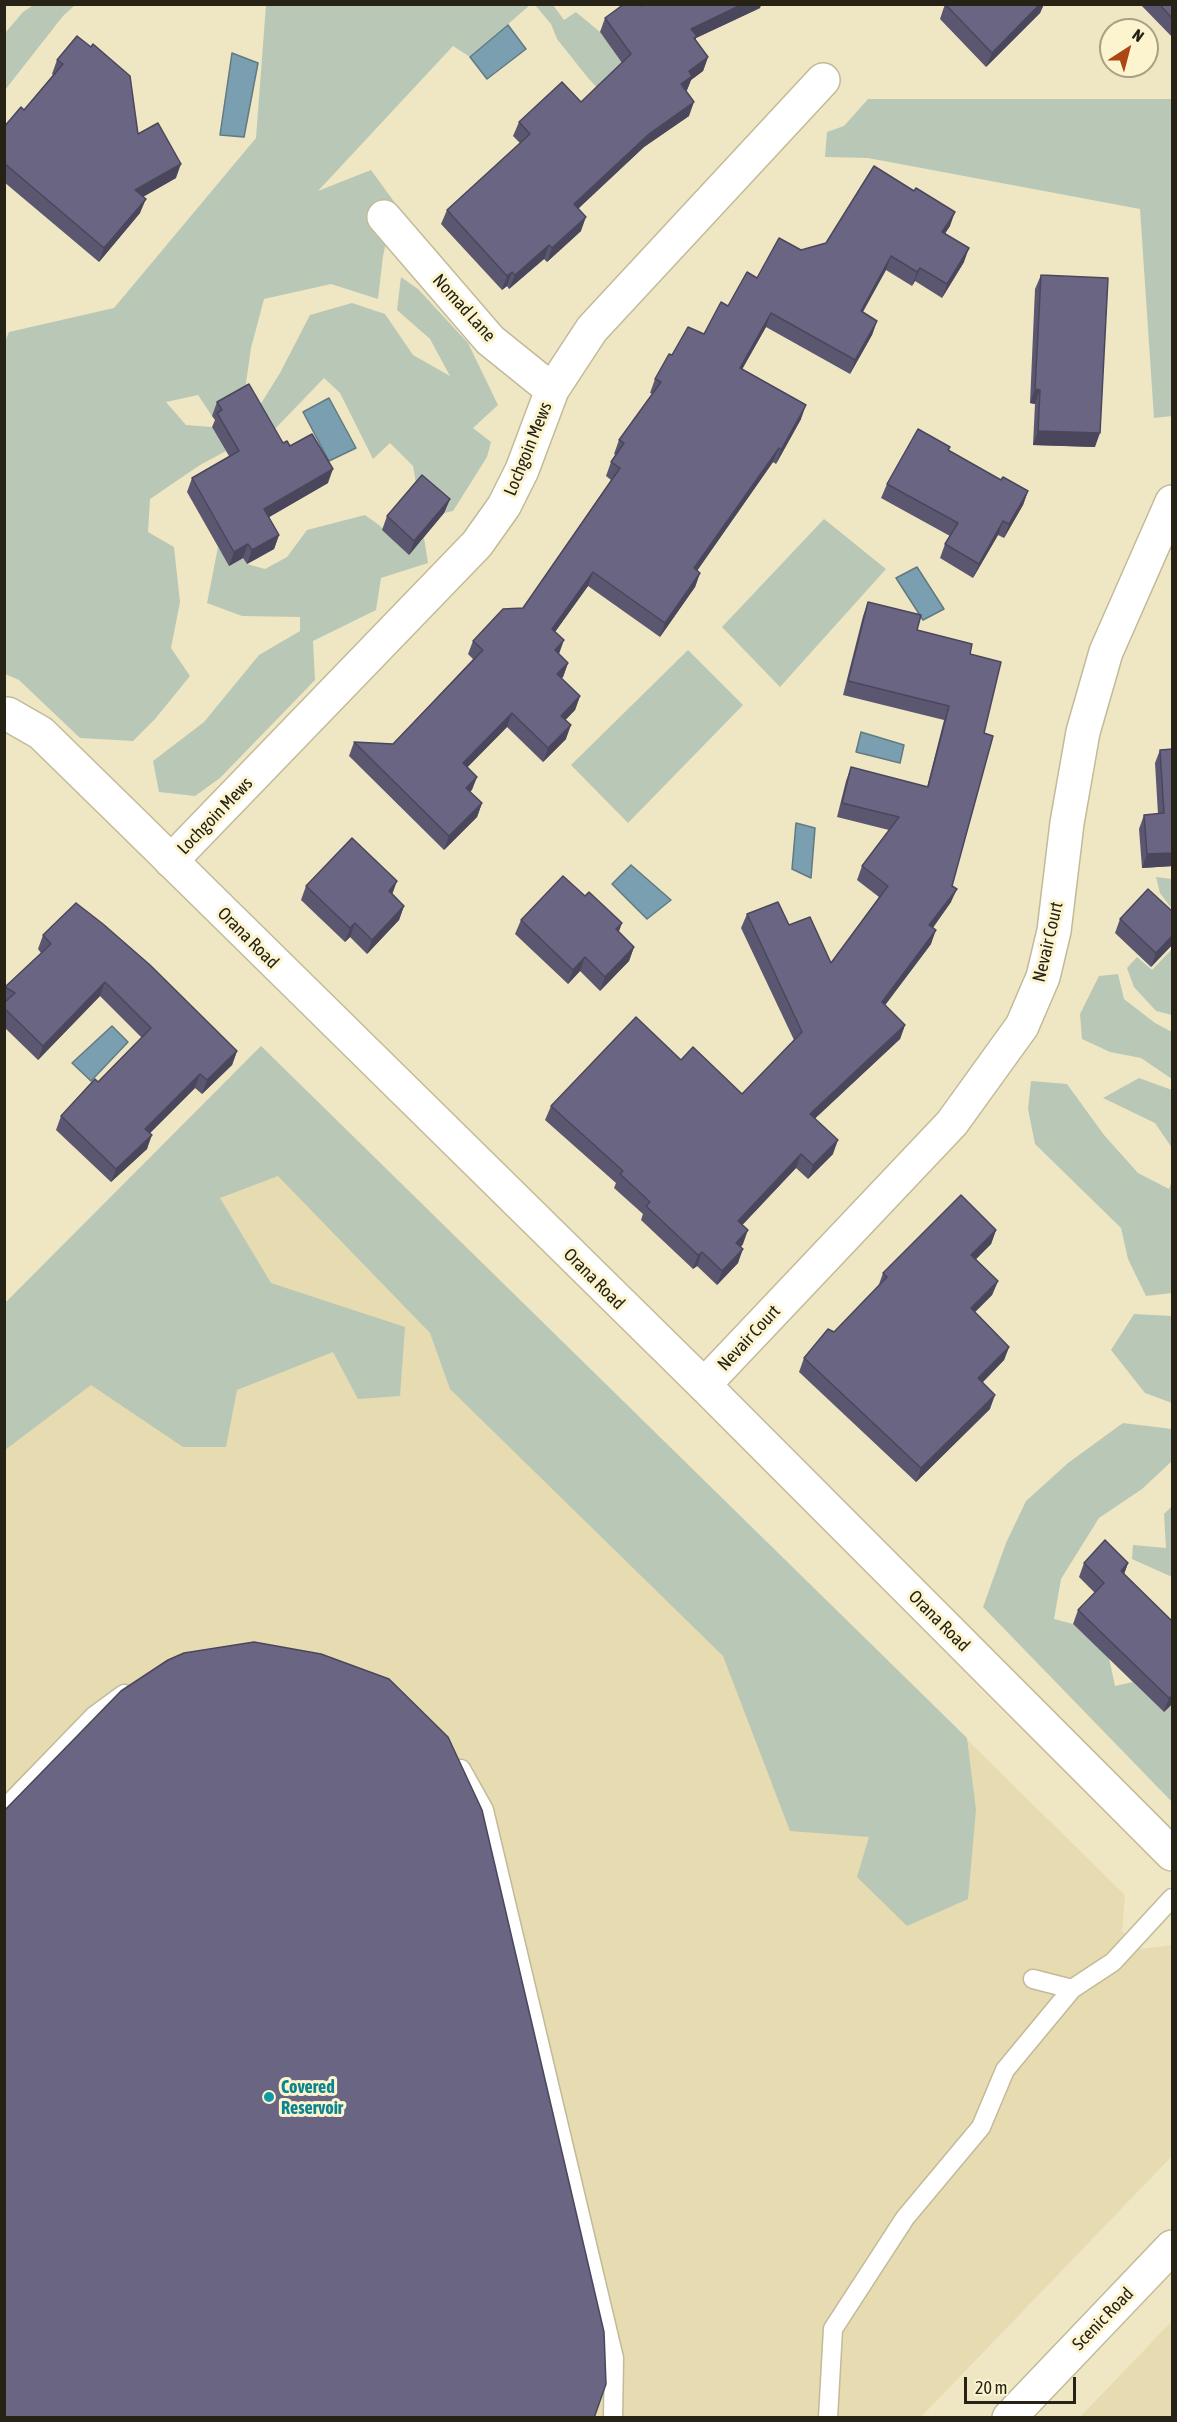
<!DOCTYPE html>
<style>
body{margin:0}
#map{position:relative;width:1177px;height:2422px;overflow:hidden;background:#efe6c3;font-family:"Asap Condensed",sans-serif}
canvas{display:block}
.frame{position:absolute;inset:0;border:6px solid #262316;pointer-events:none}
.north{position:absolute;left:1099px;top:18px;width:60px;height:60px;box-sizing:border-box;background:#fcf4cf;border:2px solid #a6a085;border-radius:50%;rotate:36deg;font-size:16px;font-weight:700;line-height:24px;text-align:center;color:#262316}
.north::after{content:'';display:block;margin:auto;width:21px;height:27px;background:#ab4713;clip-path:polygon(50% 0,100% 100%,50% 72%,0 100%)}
.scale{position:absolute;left:964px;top:2377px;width:112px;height:27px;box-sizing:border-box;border:3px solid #262316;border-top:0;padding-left:8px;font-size:18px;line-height:21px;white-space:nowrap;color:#262316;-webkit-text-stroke:4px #fcf4cf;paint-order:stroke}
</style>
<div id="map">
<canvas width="1177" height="2422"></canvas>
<div class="frame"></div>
<div class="north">N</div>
<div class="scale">20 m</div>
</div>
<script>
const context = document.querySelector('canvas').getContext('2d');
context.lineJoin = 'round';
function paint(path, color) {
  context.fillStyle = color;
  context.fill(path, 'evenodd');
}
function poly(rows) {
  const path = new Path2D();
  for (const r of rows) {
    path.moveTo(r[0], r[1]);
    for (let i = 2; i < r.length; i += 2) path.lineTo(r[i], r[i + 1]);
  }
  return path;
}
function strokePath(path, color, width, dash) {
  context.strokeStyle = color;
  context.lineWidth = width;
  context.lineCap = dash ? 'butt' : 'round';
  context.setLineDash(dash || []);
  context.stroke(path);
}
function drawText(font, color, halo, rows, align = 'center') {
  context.font = font + ' "Asap Condensed",sans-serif';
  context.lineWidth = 6;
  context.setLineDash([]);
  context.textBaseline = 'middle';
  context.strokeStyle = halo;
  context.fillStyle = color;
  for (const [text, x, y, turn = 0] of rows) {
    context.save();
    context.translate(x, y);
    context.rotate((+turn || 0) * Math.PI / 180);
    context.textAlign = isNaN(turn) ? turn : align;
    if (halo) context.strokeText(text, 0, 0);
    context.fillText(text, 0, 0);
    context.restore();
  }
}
paint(poly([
 [261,1046,1125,1895,1122,1931,1141,1949,1172,1945,1172,2156,921,2417,5,2418,5,1303],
 [1172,2321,1172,2417,1080,2417,1130,2365]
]), '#e6dbb1');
paint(poly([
 [35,4,75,5,63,16,5,90,5,33,23,12],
 [266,5,530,5,470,57,453,46,318,191,371,170,395,203,383,256,378,299,331,284,264,299,251,348,244,397,212,416,198,395,166,402,186,425,212,427,226,451,200,465,150,499,148,532,174,547,180,602,171,648,190,676,155,719,133,741,80,738,19,680,5,674,4,344,9,332,114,308,256,138],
 [535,5,553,5,564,20,576,12,600,32,633,79,608,99,588,78,557,39,551,24],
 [868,99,1172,99,1172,416,1154,418,1140,209,868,158,825,157,827,132,844,126],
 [401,277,418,289,468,343,498,405,473,428,491,442,487,457,453,511,444,513,417,489,413,466,390,443,373,459,340,393,324,378,272,432,260,405,280,373,310,315,352,303,385,314,413,355,450,376,430,339,397,310],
 [365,515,379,525,409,554,424,538,428,563,381,578,376,610,313,641,315,680,220,778,195,796,159,792,153,761,204,722,259,655,300,631,300,617,242,616,207,603,218,547,229,565,243,558,247,564,265,569,287,557,307,530],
 [824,519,886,569,780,687,722,627],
 [688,650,743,705,628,823,571,765],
 [1156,877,1172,879,1172,909,1160,893],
 [1172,949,1172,1015,1156,1011,1134,987,1127,968,1137,957,1152,970],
 [1118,974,1124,999,1155,1023,1172,1032,1172,1079,1141,1058,1110,1052,1082,1039,1080,1014,1099,976],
 [261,1046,967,1738,976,1810,968,1899,907,1926,857,1877,869,1837,790,1831,723,1656,450,1389,430,1333,278,1176,220,1198,271,1283,405,1327,400,1396,358,1399,333,1352,237,1390,226,1447,183,1447,91,1385,5,1450,5,1303],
 [1139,1078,1172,1090,1172,1148,1155,1123,1103,1098],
 [1031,1081,1067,1084,1104,1135,1138,1173,1169,1189,1172,1181,1172,1293,1146,1296,1128,1259,1121,1228,1035,1144,1028,1109],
 [1134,1314,1172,1316,1172,1403,1145,1393,1111,1350],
 [1123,1423,1172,1429,1172,1461,1142,1489,1099,1518,1061,1579,1054,1619,1073,1624,1109,1658,1115,1686,1133,1682,1164,1712,1172,1703,1172,1802,983,1607,1006,1543,1026,1501,1068,1463],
 [1172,1506,1172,1577,1132,1559,1133,1545,1166,1548,1164,1514]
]), '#b9c8b6');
const water = poly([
 [508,25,526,49,487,79,470,57,508,25],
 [232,53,258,63,244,137,220,135,232,53],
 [329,398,356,448,329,461,303,412,329,398],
 [917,567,944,609,923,620,896,578,917,567],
 [861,732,904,745,900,763,856,752,861,732],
 [796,823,815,828,811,878,792,869,796,823],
 [631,865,671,900,647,919,612,884,631,865],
 [112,1026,128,1042,91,1081,72,1063,112,1026]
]);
paint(water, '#7a9fb0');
strokePath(water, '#617a82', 1.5);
const service = poly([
 [461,1769,484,1810,614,2358,613,2418],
 [4,1809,94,1716,124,1694],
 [1033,1979,1072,1989],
 [828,2418,833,2329,905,2218,981,2127,1005,2070,1072,1989,1113,1962,1172,1898]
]);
const minor = poly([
 [384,217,490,340,552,390],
 [171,861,477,544,504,506,522,470,552,390,592,329,823,80],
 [704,1385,952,1123,1022,1026,1043,977,1054,931,1067,823,1083,732,1106,652,1172,502]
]);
const tertiary = poly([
 [8,714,41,733,133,823,704,1385,1172,1854]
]);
const secondary = poly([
 [1009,2418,1172,2247]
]);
strokePath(service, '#c2ba98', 21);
strokePath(minor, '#c2ba98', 36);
strokePath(tertiary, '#c2ba98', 36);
strokePath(secondary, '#c2ba98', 36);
strokePath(service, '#fff', 18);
strokePath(minor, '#fff', 33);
strokePath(tertiary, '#fff', 33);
strokePath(secondary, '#fff', 33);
paint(poly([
 [645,4,761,4,760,8,696,38,696,40,708,57,703,71,691,80,687,90,686,91,689,116,644,147,578,209,581,231,547,262,544,259,509,289,507,286,502,290,441,224,447,210,520,143,513,136,519,122,581,102,622,63,600,32,605,18,642,6],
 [945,4,1044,4,1040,13,986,67,940,19],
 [1140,4,1173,4,1173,38],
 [77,36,138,134,176,178,143,197,140,213,99,262,4,182,4,127,24,110,53,75,52,74,57,60],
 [950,226,945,233,964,262,942,298,915,281,912,286,886,270,863,312,877,321,872,335,850,374,766,327,742,369,801,419,776,464,773,462,697,571,700,573,695,587,660,637,588,586,555,632,559,654,568,663,563,677,561,678,580,696,575,710,565,720,566,739,543,762,507,727,467,767,477,777,470,792,482,803,477,817,444,850,349,756,354,742,393,744,473,659,468,654,473,641,523,608,611,480,606,476,611,462,616,455,614,454,619,440,653,394,650,393,655,379,672,355,704,334,728,306,757,278,801,250],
 [1041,275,1095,447,1033,445,1035,404,1030,403,1035,289],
 [217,402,290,446,328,483,269,517,279,535,274,549,247,564,243,558,229,566,187,492,192,478,229,456,212,427,215,420,212,416],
 [949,451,1001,480,1028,491,1023,505,1004,538,998,535,973,578,940,558,945,544,950,536,881,498,887,484],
 [450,499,444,513,409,555,382,530,387,516],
 [868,602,917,630,970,654,984,733,952,886,951,902,933,928,931,944,885,1005,905,1025,900,1039,815,1118,833,1154,808,1179,796,1168,742,1225,743,1244,741,1247,738,1263,717,1285,697,1266,693,1269,641,1220,643,1214,614,1188,616,1183,545,1120,551,1106,681,1060,742,1094,794,1040,741,928,747,914,789,925,831,963,879,897,857,880,862,866,889,830,837,817,846,781,851,767,927,787,944,720,843,695,863,616],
 [1160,750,1173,866,1142,868,1139,829,1144,815,1158,814,1155,763],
 [306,886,393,894,404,906,399,920,367,954,350,937,345,942,301,900],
 [585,896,619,932,634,947,629,961,600,991,580,971,568,984,515,934,521,920],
 [1173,912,1173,944,1151,967,1115,933,1120,919],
 [43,935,237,1051,232,1065,202,1094,195,1088,150,1133,147,1149,111,1182,56,1130,61,1116,98,1082,142,1038,100,996,38,1060,4,1027,4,989,5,987,41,953,38,949],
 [996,1230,991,1244,976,1259,998,1281,992,1295,975,1312,1009,1347,1004,1360,983,1382,990,1409,916,1482,799,1372,804,1358,834,1332,878,1287,883,1273],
 [1084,1563,1128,1563,1124,1574,1173,1622,1173,1703,1164,1712,1073,1624,1078,1610,1095,1593,1079,1577]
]), '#5b5771');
paint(poly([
 [743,4,761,4,760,8,696,38,692,50,691,29],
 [1040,4,1044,4,1040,13,986,67,992,53],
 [708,57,703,71,691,80,687,90,675,98,681,84,689,71],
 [694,102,689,116,644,147,568,218,574,204,649,134],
 [181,164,176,178,130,204,135,190],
 [146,199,140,213,99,262,104,248],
 [955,212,950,226,937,246,942,232],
 [586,217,581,231,547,262,552,248],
 [549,245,544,259,509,289,515,275],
 [969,248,964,262,942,298,947,284],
 [891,256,886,270,855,325,861,311],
 [920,268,915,281,912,286,917,272],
 [512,272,507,286,502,290,507,276],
 [771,313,766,327,735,382,740,368],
 [877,321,872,335,850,374,855,360],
 [1035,389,1040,390,1035,404,1030,403],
 [806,405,801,419,776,464,781,450],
 [1038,431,1100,433,1095,447,1033,445],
 [779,448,773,462,689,582,694,568],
 [333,469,328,483,259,523,264,509],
 [1028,491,1023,505,1004,538,1009,524],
 [450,499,444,513,409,555,414,541],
 [1003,521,998,535,973,578,979,564],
 [279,535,274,549,247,564,252,550],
 [248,544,243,558,229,566,234,552],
 [593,572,588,586,547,643,552,629],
 [700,573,695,587,660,637,665,623],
 [564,640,559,654,555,650],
 [568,663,563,677,552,688,557,674],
 [580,696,575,710,556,730,561,716],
 [512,713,507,727,458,777,463,763],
 [571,725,566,739,543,762,548,748],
 [477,777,472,790,461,801,466,788],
 [482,803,477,817,444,850,449,836],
 [1173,853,1173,866,1142,868,1147,854],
 [397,881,392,895,389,891],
 [957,889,951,902,924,939,929,925],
 [404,906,399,920,367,954,372,940],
 [355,923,350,937,345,942,350,928],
 [622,923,617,937,616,929],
 [936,930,931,944,877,1016,882,1002],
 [1173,935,1173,944,1151,967,1156,953],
 [634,947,629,961,600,991,605,977],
 [585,957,580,971,568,984,573,970],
 [105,982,100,996,38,1060,43,1046],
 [905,1025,900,1039,805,1128,810,1114],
 [237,1051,232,1065,202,1094,207,1080],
 [200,1074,195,1088,140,1143,145,1129],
 [152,1135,147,1149,111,1182,116,1169],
 [838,1140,833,1154,808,1179,813,1165],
 [801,1154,796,1168,733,1235,738,1221],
 [748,1230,743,1244,731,1257,736,1243],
 [996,1230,991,1244,966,1269,971,1255],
 [743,1249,738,1263,717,1285,722,1271],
 [702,1252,697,1266,693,1269,698,1255],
 [998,1281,992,1295,965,1322,971,1308],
 [1009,1347,1004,1360,973,1392,978,1378],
 [995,1395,990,1409,916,1482,921,1468],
 [1128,1563,1123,1577,1121,1571],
 [1173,1695,1173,1703,1164,1712,1169,1698]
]), '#4a475c');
const building = poly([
 [624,4,641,4,642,6,645,4,743,4,691,29,697,36,694,38,708,57,689,71,692,76,681,84,694,102,649,134,574,204,586,217,552,248,549,245,515,275,512,272,507,276,447,210,530,134,519,122,562,82,581,102,631,54,605,18,624,4],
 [945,4,1040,4,992,53,945,4],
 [1159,4,1173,4,1173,19,1159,4],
 [77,36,91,47,93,44,130,76,138,134,158,123,181,164,135,190,146,199,104,248,4,163,4,127,21,107,24,110,63,64,57,60,77,36],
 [874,166,914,191,916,188,955,212,942,232,969,248,947,284,920,268,917,272,891,256,861,311,877,321,855,360,771,313,740,368,806,405,781,450,779,448,694,568,700,573,665,623,593,572,552,629,564,640,555,650,568,663,557,674,580,696,561,716,571,725,548,748,512,713,463,763,477,777,466,788,482,803,449,836,354,742,393,744,483,650,473,641,503,609,523,608,620,468,611,462,624,443,619,440,661,382,655,379,669,354,672,355,688,327,704,334,721,302,728,306,747,272,757,278,779,238,801,250,826,243,874,166],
 [1041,275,1108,278,1100,433,1038,431,1040,390,1035,389,1041,275],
 [249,384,283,443,287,441,290,446,312,434,333,469,264,509,279,535,252,550,248,544,234,552,192,478,239,451,217,413,222,410,217,402,249,384],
 [918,429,950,447,948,450,1001,480,1003,477,1028,491,1009,524,1003,521,979,564,945,544,958,523,887,484,918,429],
 [422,475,450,499,414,541,387,516,422,475],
 [868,602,921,615,917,630,972,644,970,654,1001,662,984,733,993,736,952,886,957,889,929,925,936,930,882,1002,905,1025,810,1114,838,1140,813,1165,801,1154,738,1221,748,1230,736,1243,743,1249,722,1271,702,1252,698,1255,646,1206,650,1202,620,1174,623,1171,551,1106,636,1017,681,1060,693,1047,742,1094,802,1032,747,914,778,902,789,925,810,917,831,963,888,886,862,866,899,817,842,803,851,767,928,787,949,706,848,681,868,602],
 [1173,749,1173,853,1147,854,1144,815,1164,813,1160,750,1173,749],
 [352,838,397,881,389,891,404,906,372,940,355,923,350,928,306,886,352,838],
 [563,876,585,896,589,892,622,923,616,929,634,947,605,977,585,957,573,970,521,920,563,876],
 [1148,889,1173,912,1173,935,1156,953,1120,919,1148,889],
 [76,903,103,924,150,965,237,1051,207,1080,200,1074,145,1129,152,1135,116,1169,61,1116,95,1079,98,1082,151,1028,105,982,43,1046,4,1008,4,1003,15,993,5,987,51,944,43,935,76,903],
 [961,1195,996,1230,971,1255,998,1281,971,1308,1009,1347,978,1378,995,1395,921,1468,804,1358,828,1329,834,1332,887,1277,883,1273,961,1195],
 [1105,1540,1128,1563,1121,1571,1173,1622,1173,1695,1169,1698,1078,1610,1104,1583,1084,1563,1105,1540],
 [254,1642,321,1654,389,1679,448,1737,482,1810,604,2332,606,2384,594,2418,4,2418,4,1811,121,1691,168,1660,184,1653,254,1642]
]);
paint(building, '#6a6583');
strokePath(building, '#4a475c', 1.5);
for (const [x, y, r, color] of [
 [269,2097,6,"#0f9aa8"]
]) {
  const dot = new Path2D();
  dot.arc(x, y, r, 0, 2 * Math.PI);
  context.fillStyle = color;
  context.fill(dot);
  strokePath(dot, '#fcf4cf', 2);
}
drawText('18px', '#262316', '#fcf4cf', [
 ["Nomad Lane",464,308,48],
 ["Lochgoin Mews",528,449,-68],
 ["Lochgoin Mews",215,816,-46],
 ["Orana Road",248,938,45],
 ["Nevair Court",1048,942,-77],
 ["Orana Road",594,1279,45],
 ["Nevair Court",749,1338,-47],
 ["Orana Road",939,1621,45],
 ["Scenic Road",1103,2319,-46]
]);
drawText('bold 18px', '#0d838f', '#fcf4cf', [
 ["Covered",281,2087],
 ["Reservoir",281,2108]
], 'left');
</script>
